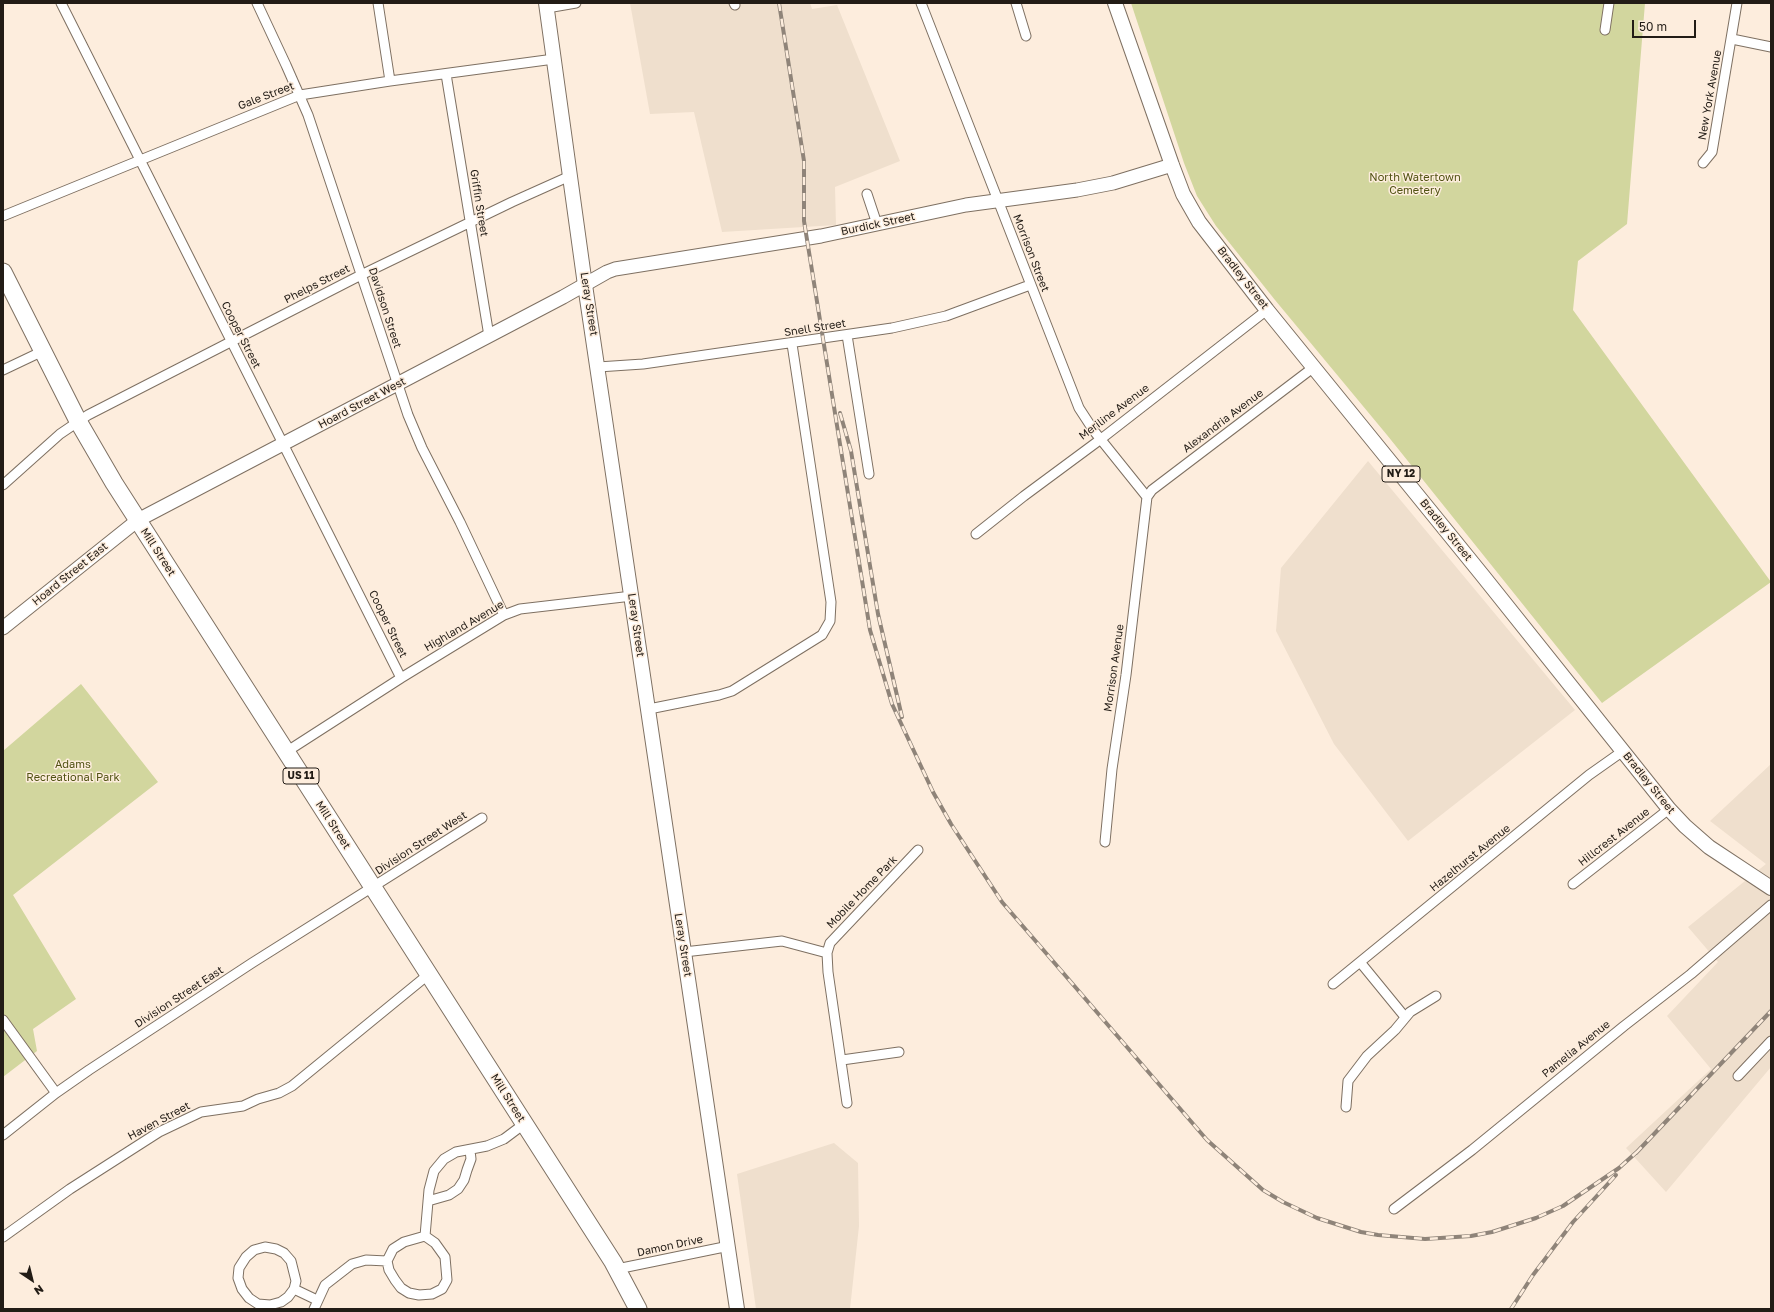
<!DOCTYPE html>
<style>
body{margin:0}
#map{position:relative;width:1774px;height:1312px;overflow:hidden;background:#fdeddd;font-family:"Golos Text",sans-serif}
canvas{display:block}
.frame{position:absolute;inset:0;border:4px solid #221c16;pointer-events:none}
.north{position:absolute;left:12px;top:1260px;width:40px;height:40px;-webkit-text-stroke:3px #fdeddd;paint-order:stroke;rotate:145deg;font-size:11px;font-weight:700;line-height:16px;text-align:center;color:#221c16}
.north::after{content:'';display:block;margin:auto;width:14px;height:18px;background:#221c16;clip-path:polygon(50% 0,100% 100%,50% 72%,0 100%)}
.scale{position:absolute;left:1632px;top:20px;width:64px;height:18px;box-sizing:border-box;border:2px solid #221c16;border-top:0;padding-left:5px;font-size:12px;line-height:14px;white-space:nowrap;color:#221c16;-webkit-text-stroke:3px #fdeddd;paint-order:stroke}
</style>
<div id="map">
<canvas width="1774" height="1312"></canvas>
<div class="frame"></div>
<div class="north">N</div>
<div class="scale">50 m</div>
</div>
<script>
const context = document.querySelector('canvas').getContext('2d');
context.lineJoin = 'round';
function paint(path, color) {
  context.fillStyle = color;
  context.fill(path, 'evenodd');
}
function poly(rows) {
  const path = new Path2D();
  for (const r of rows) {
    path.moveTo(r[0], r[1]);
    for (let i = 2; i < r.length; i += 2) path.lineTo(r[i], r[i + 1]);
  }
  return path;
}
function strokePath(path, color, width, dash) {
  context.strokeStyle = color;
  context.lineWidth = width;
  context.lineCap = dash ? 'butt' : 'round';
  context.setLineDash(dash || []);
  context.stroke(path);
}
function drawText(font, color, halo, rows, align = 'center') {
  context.font = font + ' "Golos Text",sans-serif';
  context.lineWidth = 3;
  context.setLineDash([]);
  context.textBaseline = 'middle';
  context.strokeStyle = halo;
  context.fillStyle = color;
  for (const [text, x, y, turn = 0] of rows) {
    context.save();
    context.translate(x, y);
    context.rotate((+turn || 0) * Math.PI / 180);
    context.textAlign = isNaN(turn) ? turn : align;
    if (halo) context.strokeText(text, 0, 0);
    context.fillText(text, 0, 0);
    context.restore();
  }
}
paint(poly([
 [630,3,810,3,812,9,837,5,900,161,835,187,836,225,722,232,694,112,650,114],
 [1368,461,1575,710,1408,841,1334,744,1276,631,1281,568],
 [1771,764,1771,1067,1666,1192,1626,1148,1711,1069,1667,1016,1718,962,1688,927,1766,864,1710,821],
 [834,1143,858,1163,859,1226,850,1309,756,1309,737,1174]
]), '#efdfcd');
paint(poly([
 [1131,3,1645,3,1627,224,1578,261,1573,310,1771,582,1602,703,1387,435,1275,300,1216,226,1197,196,1184,163],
 [81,684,158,782,13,895,76,999,33,1029,37,1051,3,1077,3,751]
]), '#d2d69e');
const street = poly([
 [61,3,401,678],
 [257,3,286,65,308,115,408,415,422,448,460,522,504,615],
 [378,3,390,81],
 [734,3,735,5],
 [921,3,1079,408,1094,431,1147,497],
 [1016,3,1026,36],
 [547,8,576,3],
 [1605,30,1609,3],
 [1732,39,1771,47],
 [446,74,489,336],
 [1703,163,1712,152,1737,3],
 [867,194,877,224],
 [3,216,300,95,390,81,554,59],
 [847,335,869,474],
 [598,367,643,364,892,328,946,316,1030,285],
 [3,370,43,351],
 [3,485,60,434,88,415,361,275,512,202,570,176],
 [1147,497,1152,490,1314,367],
 [976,534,1024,496,1101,439,1267,310],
 [649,709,719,695,732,691,822,635,830,621,831,602,792,344],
 [286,752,401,678,504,615,520,609,632,596],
 [1105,842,1112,769,1126,675,1147,497],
 [1573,884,1669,809],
 [684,952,782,941,827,953],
 [1360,962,1405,1017],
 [1333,984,1589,775,1623,751],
 [3,1020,56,1093],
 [842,1060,899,1052],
 [1738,1076,1771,1041],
 [847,1103,828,972,827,953,830,943,918,850],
 [1346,1107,1348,1081,1367,1056,1395,1030,1410,1012,1436,996],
 [3,1135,56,1093,89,1070,252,963,482,818],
 [428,1201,449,1195,458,1189,464,1180,467,1170,471,1159,470,1150],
 [1394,1209,1472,1150,1624,1026,1691,974,1771,905],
 [3,1237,70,1189,159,1132,201,1112,243,1106,258,1099,279,1093,292,1086,429,974],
 [387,1261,389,1270,395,1280,401,1288,409,1293,419,1295,432,1294,442,1289,447,1280,445,1257,435,1243,425,1236],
 [617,1269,729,1246],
 [294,1289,296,1281,291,1261,284,1253,276,1249,265,1247,254,1250,246,1257,239,1268,238,1278,242,1289,249,1298,258,1304,270,1305,281,1302,288,1297,294,1289,317,1300],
 [314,1309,325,1285,352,1264,366,1260,387,1261,393,1249,404,1242,425,1236,429,1190,434,1171,444,1159,456,1152,487,1146,504,1139,524,1124]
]);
const secondary = poly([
 [3,628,138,520,563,297,607,272,615,269,821,236,966,205,1077,190,1113,183,1172,165]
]);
const primary = poly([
 [546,3,585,285,737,1309],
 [1115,3,1172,165,1183,194,1199,222,1267,310,1483,576,1669,809,1685,826,1709,847,1771,888]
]);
const highway = poly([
 [3,272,78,421,114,483,613,1262,638,1309]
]);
strokePath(street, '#7e7062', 11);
strokePath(secondary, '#7e7062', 15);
strokePath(primary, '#7e7062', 16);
strokePath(highway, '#7e7062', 19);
strokePath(street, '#fff', 9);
strokePath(secondary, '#fff', 13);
strokePath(primary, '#fff', 14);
strokePath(highway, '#fff', 17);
const rail = poly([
 [779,3,804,161,804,221,870,630,892,704,933,792,951,824,1002,902,1207,1140,1263,1190,1283,1202,1317,1218,1361,1232,1378,1235,1425,1239,1471,1236,1492,1232,1536,1218,1563,1206,1619,1168,1639,1150],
 [840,413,851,451,878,614,902,717],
 [1636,1153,1771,1011],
 [1511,1309,1533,1275,1573,1222,1616,1175]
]);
strokePath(rail, '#8f8479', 4);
strokePath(rail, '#fdeddd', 2.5, [8]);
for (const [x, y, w] of [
 [1401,474,38],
 [301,776,36]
]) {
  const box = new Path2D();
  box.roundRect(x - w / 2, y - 8, w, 16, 3);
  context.fillStyle = '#fdeddd';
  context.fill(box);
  strokePath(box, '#221c16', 1);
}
drawText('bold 10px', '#221c16', null, [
 ["NY 12",1401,474],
 ["US 11",301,776]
]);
drawText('11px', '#221c16', '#fdeddd', [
 ["New York Avenue",1710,95,-80],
 ["Gale Street",266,96,-21],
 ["Griffin Street",479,203,81],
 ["Burdick Street",878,224,-12],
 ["Morrison Street",1031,253,69],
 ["Bradley Street",1243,278,52],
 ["Phelps Street",317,284,-27],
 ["Leray Street",589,304,81],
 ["Davidson Street",385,308,72],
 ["Snell Street",815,328,-9],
 ["Cooper Street",241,335,63],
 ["Hoard Street West",362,403,-28],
 ["Meriline Avenue",1114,412,-37],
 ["Alexandria Avenue",1223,421,-37],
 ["Bradley Street",1446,530,51],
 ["Mill Street",158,552,57],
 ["Hoard Street East",70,574,-39],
 ["Cooper Street",388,624,64],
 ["Leray Street",636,625,82],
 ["Highland Avenue",464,626,-30],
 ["Morrison Avenue",1114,668,-82],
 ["Bradley Street",1649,783,51],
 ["Mill Street",333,825,57],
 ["Hillcrest Avenue",1614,837,-38],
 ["Division Street West",421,843,-33],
 ["Hazelhurst Avenue",1470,858,-39],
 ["Mobile Home Park",862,892,-46],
 ["Leray Street",683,945,81],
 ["Division Street East",179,997,-33],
 ["Pamelia Avenue",1576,1049,-39],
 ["Mill Street",508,1098,58],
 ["Haven Street",159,1121,-28],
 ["Damon Drive",670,1246,-12]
]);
drawText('11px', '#515213', '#fdeddd', [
 ["North Watertown",1415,178],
 ["Cemetery",1415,191],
 ["Adams",73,765],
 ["Recreational Park",73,778]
]);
</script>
